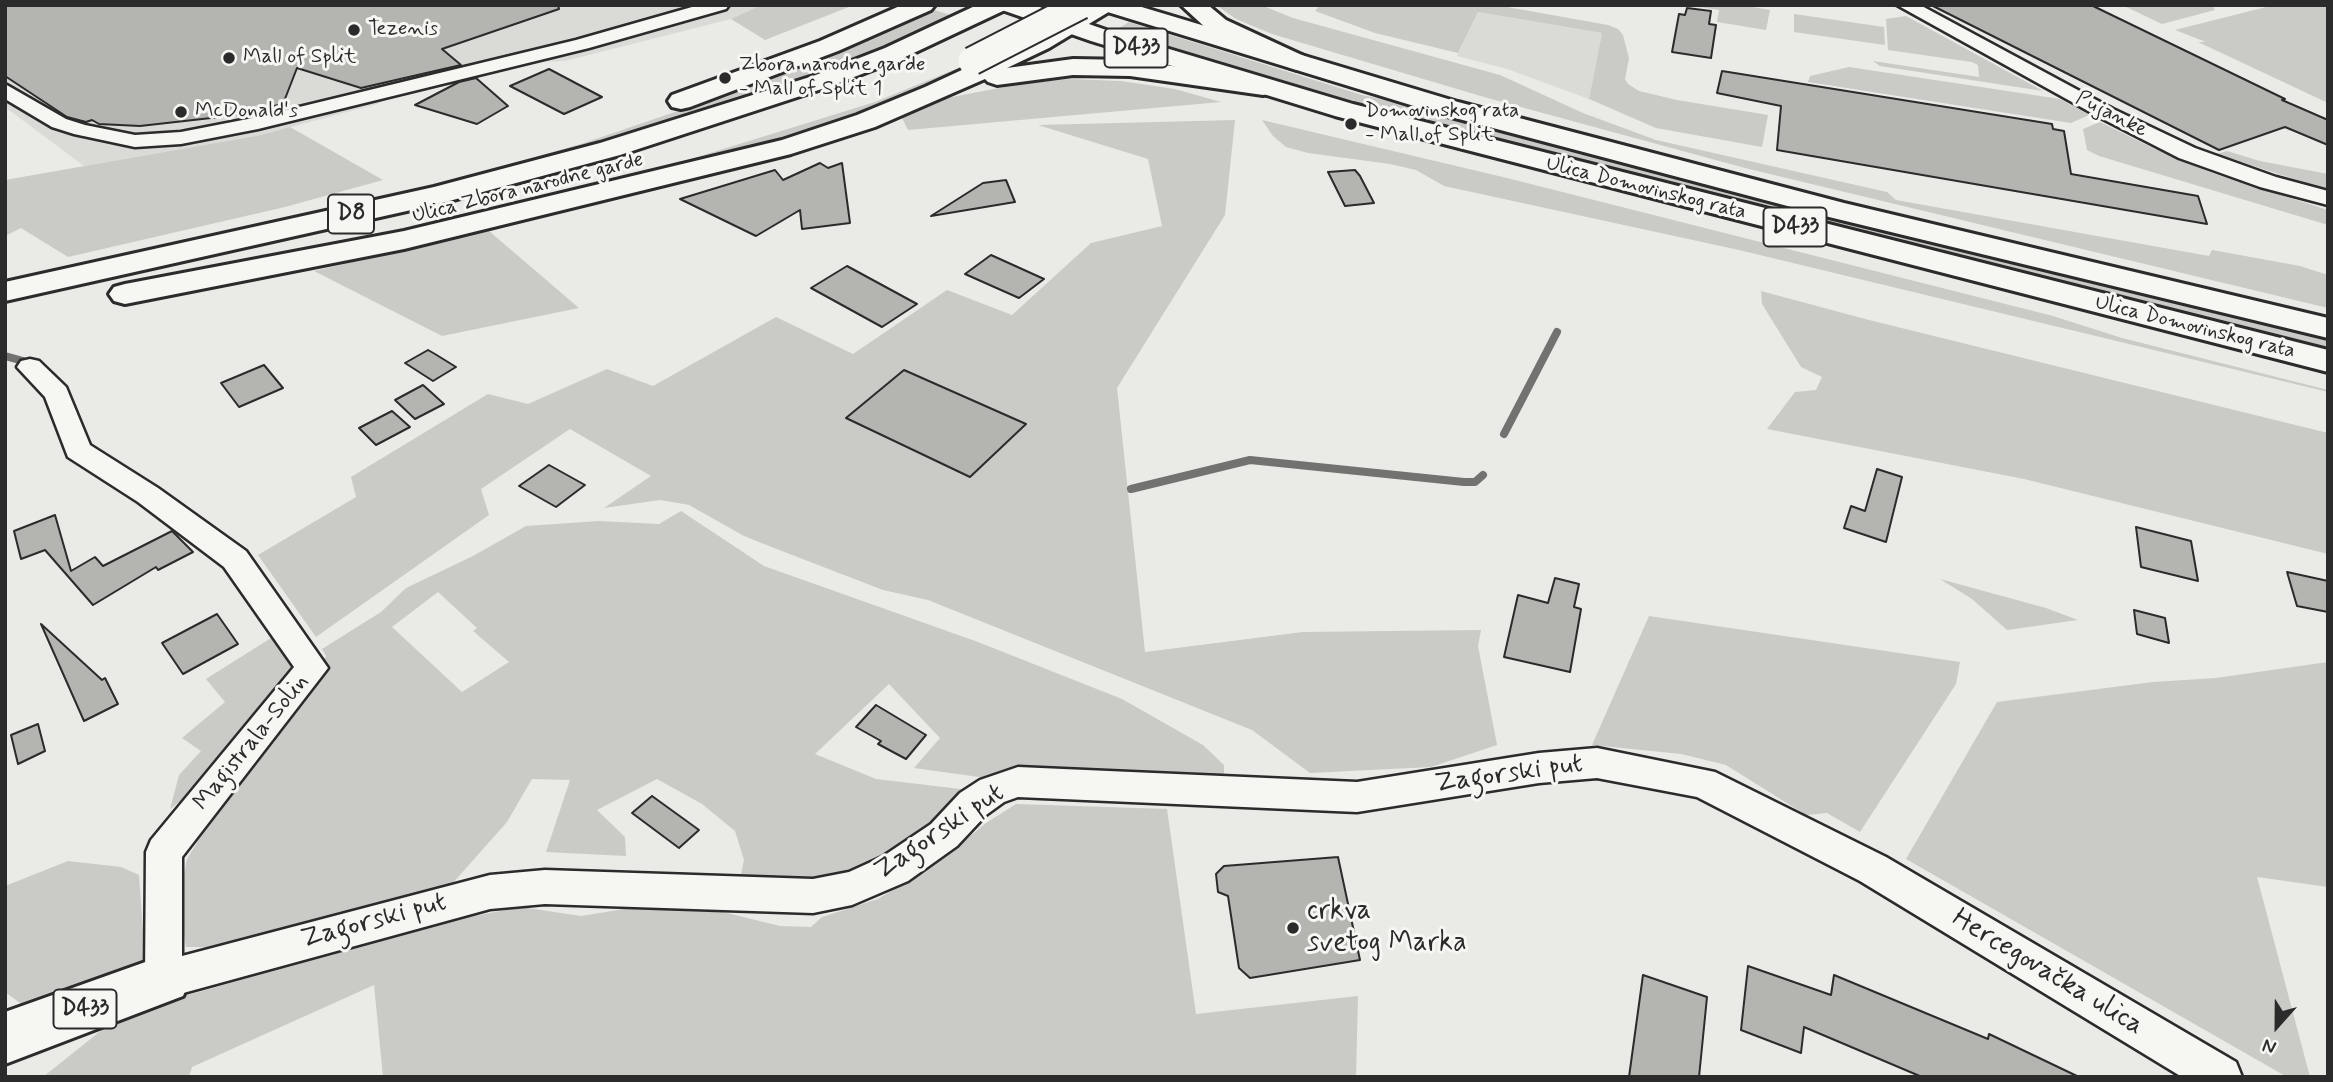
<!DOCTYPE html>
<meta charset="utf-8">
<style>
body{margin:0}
#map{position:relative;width:2333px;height:1082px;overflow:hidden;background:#eaeae6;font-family:Mynerve,sans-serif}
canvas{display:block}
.frame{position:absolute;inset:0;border:7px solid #2b2b2b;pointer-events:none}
.north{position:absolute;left:2242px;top:991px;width:70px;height:70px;-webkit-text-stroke:5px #f6f6f2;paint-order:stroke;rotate:201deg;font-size:19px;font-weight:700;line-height:28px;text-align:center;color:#2b2b2b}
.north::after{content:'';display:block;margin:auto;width:24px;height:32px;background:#2b2b2b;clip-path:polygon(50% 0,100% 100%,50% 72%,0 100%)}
</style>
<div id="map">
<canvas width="2333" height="1082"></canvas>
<div class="frame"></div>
<div class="north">N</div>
</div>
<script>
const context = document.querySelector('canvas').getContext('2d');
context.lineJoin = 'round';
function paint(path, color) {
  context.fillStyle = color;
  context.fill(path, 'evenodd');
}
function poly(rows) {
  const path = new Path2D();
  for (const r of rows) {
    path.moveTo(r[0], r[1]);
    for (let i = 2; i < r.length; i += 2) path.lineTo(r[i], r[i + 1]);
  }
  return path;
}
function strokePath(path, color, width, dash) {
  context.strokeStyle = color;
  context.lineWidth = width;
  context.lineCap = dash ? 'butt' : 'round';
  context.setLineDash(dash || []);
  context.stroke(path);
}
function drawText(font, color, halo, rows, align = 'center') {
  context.font = font + ' Mynerve,sans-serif';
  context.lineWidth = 6;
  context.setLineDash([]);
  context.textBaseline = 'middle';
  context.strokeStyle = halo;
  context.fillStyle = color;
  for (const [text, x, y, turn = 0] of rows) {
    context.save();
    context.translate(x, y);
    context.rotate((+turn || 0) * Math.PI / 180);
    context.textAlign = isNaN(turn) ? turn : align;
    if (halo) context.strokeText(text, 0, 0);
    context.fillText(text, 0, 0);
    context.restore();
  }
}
paint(poly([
 [5,5,761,5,731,19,565,61,537,62,412,88,377,104,261,135,84,166,5,107],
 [1478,12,1602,33,1589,99,1507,69,1457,56]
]), '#dadad6');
paint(poly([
 [761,5,854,5,765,40,731,19],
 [1216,5,1261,5,1293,18,1500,75,1583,113,1656,140,1887,192,1896,200,2209,256,2212,250,2300,266,2328,275,2328,308,1745,168,1484,97,1272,34,1236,19],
 [1320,5,1496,5,1608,25,1618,29,1623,35,1629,58,1625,79,1628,84,1639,91,1677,100,1768,115,1762,147,1656,128,1589,99,1602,33,1478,12,1458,53,1375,33,1315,11],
 [1688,5,1740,5,1770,10,1766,30,1717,22,1719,10],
 [2122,5,2212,5,2215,10,2162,24],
 [2274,5,2328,5,2328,103,2198,42,2206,42,2175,30],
 [934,10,954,16,826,72,737,103,586,147,462,178,581,144,719,97,801,67],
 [1794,14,1884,27,1885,45,1794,32],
 [1906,16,2043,91,1880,66,1873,61,1979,77,1978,65,1972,62,1888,50,1886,19],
 [1129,22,1362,95,1432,109,1719,188,2328,339,2328,350,1482,136,1356,103,1113,32],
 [1000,51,924,87,794,136,716,158,530,202,427,222,622,178,694,158,875,102],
 [1849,67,2060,99,2089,115,2071,123,1808,82,1810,76],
 [1069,79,1121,81,1175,89,1221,102,908,130,902,118,947,98,1020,84],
 [1235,120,1225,215,1117,388,1145,652,1303,632,1481,630,1478,646,1497,745,1431,767,1310,773,1252,730,928,600,883,590,774,548,744,536,689,505,660,500,604,508,651,476,570,429,481,489,489,515,316,637,258,555,356,497,351,477,488,394,528,404,607,369,653,386,776,317,853,354,947,290,1012,315,1091,243,1162,226,1148,159,1038,125],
 [1262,120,1507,178,2053,316,2122,338,2328,390,2328,392,1739,250,1444,186,1416,170,1390,164,1308,153,1286,147,1273,136],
 [2100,122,2155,149,2212,173,2328,210,2328,225,2099,156,2087,150,2083,129],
 [290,127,383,180,285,207,68,257,21,228,5,236,5,180,261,135],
 [2227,151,2260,161,2328,174,2328,190,2217,154],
 [489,231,579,308,442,336,314,271],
 [1761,291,1869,320,2328,433,2328,554,2024,479,1767,429,1795,392,1816,390,1822,377,1801,367,1762,304],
 [681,511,764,566,978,642,1122,699,1203,745,1224,765,1224,775,1217,780,986,778,914,768,940,738,889,684,815,754,876,779,969,790,936,824,871,867,816,883,739,883,744,860,735,831,702,804,657,779,597,810,625,837,626,856,546,852,570,780,532,779,507,822,452,884,361,913,207,947,186,947,179,900,187,859,223,800,310,692,326,656,322,649,381,612,406,588,473,556,526,526,599,521,659,524],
 [438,592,477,628,473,631,509,662,462,692,392,627],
 [1940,579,2046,608,2078,620,2007,630,1972,599],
 [1649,616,1960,662,1956,684,1860,832,1827,813,1806,815,1726,765,1681,754,1592,745],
 [279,633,302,666,214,776,170,809,179,775,201,751,182,738,225,702,206,679],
 [2328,662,2328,887,2257,877,2310,1077,2287,1077,1906,859,1997,702,2153,682,2216,678],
 [1016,804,1167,809,1196,1014,1358,996,1356,1077,383,1077,374,985,192,1067,189,1077,43,1077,123,1013,464,918,521,907,581,916,649,905,723,912,780,926,811,927,822,917,878,899,941,860,986,823],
 [68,861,121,867,139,875,145,959,74,997,31,1011,5,992,5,886]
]), '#cacac7');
strokePath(poly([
 [5,356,23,361],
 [1504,434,1557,332],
 [1131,489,1250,460,1464,482,1475,482,1483,475]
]), '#727270', 8);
const building = poly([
 [5,5,558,5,559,9,442,49,461,65,361,88,297,68,283,104,229,116,140,126,99,124,92,120,86,122,67,117,5,76,5,5],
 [1931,5,2091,5,2285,99,2282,100,2328,120,2328,145,2285,127,2219,150,1931,5],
 [1687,8,1711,11,1709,24,1716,25,1711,58,1672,52,1679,14,1685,15,1687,8],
 [549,69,602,97,564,114,510,86,549,69],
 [1722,71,2052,124,2053,129,2064,131,2071,174,2198,196,2207,224,1777,150,1781,106,1717,93,1722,71],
 [476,78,508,106,477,124,415,105,459,82,476,78],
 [820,163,828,168,842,163,850,223,802,229,800,210,756,236,680,199,775,170,783,180,820,163],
 [1355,170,1360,176,1374,203,1345,206,1328,172,1355,170],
 [1006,180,1015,202,931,216,983,183,1006,180],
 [991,255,1044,279,1019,298,965,274,991,255],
 [847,266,917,304,882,327,811,288,847,266],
 [428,350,435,354,456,367,433,381,405,363,428,350],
 [264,365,283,388,239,407,221,383,264,365],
 [904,370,1026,424,970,477,846,418,904,370],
 [423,385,444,404,415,419,395,400,423,385],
 [392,411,410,427,376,445,359,428,392,411],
 [549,465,585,485,556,507,519,486,549,465],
 [1877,469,1902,477,1886,542,1844,528,1851,506,1865,511,1877,469],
 [55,515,71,571,95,557,103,566,172,531,193,552,158,570,156,567,93,605,45,550,21,559,14,531,55,515],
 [2136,527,2191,541,2198,581,2141,567,2136,527],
 [2287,572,2328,581,2328,612,2297,606,2287,572],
 [1555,578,1579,584,1574,607,1581,609,1570,672,1504,657,1518,595,1548,603,1555,578],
 [2134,610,2165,618,2169,643,2137,634,2134,610],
 [217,614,238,644,183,674,162,643,217,614],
 [41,624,102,680,105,678,118,704,84,721,41,624],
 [876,705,926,735,906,759,878,744,881,741,856,727,876,705],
 [38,724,45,751,18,764,11,735,38,724],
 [652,796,699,830,679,848,632,813,652,796],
 [1338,857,1360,960,1250,978,1239,968,1228,896,1218,892,1216,874,1224,866,1338,857],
 [1748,966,1831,995,1834,975,1988,1039,1989,1034,2079,1077,1922,1077,1804,1027,1801,1053,1741,1030,1748,966],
 [1643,975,1707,997,1699,1077,1629,1077,1643,975]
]);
paint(building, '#b4b4b1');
strokePath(building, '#2b2b2b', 2);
const street = poly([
 [699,5,729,5,726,9,589,48,258,129,181,144,135,147,74,134,52,127,5,99,5,84,66,119,85,125,135,135,181,132,258,117,576,40,699,5],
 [1897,5,1920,5,2113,109,2195,148,2276,177,2328,191,2328,205,2260,187,2179,158,2099,117,1897,5],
 [30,359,39,361,66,387,90,445,158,488,246,551,328,668,182,857,182,956,490,875,545,870,813,879,849,872,882,857,931,824,960,793,980,780,1018,767,1357,782,1539,753,1597,748,1715,772,1886,857,2236,1062,2242,1077,2182,1077,1860,881,1697,797,1597,778,1539,783,1357,812,1018,797,1004,802,986,815,957,846,908,881,852,905,813,913,545,904,490,909,165,998,151,992,145,979,146,852,151,840,294,667,224,567,138,502,68,457,45,397,17,367,21,361,30,359]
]);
const primary = poly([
 [998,5,1034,5,1109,31,1353,104,2328,350,2328,372,1335,116,1091,41,1002,10,998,5],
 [1097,5,1135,5,1458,102,1844,203,2328,318,2328,338,1829,217,1440,114,1101,10,1097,5],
 [165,955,183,962,190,979,183,996,5,1064,5,1012,165,955]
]);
const highway = poly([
 [902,5,935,5,931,10,838,51,690,107,681,109,672,107,668,101,672,95,820,41,902,5],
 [977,5,1009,5,1005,10,903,58,831,86,620,155,438,204,5,301,5,282,434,187,600,143,813,76,885,48,977,5],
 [1087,5,1116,5,1112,10,1049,48,1007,68,1073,59,1130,60,1263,79,1272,81,1276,87,1272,93,1263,95,1130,76,1073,75,997,85,988,82,985,79,875,127,791,154,404,249,125,304,114,301,109,294,114,287,125,284,404,231,782,140,857,115,925,87,1031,38,1087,5],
 [1181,5,1208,5,1226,20,1306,57,1310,62,1306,67,1297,70,1288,67,1230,42,1208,30,1181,5]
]);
strokePath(street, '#2b2b2b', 5);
strokePath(primary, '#2b2b2b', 6);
strokePath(highway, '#2b2b2b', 6);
paint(street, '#f6f6f2');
paint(primary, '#f6f6f2');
paint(highway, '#f6f6f2');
const highwayBridge = poly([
 [972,61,1081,5]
]);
strokePath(highwayBridge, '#2b2b2b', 31, []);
strokePath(highwayBridge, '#f6f6f2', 27);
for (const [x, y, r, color] of [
 [354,30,7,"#2b2b2b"],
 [229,58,7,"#2b2b2b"],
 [725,78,7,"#2b2b2b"],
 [181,112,7,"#2b2b2b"],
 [1351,124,7,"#2b2b2b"],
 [1293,928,7,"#2b2b2b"]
]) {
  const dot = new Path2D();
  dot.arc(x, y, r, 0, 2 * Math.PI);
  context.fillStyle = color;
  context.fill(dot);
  strokePath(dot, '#f6f6f2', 2.5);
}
drawText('21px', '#2b2b2b', '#f6f6f2', [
 ["Tezenis",368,30],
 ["Mall of Split",243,58],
 ["Zbora narodne garde",739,66],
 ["- Mall of Split 1",739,90],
 ["McDonald's",195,112],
 ["Domovinskog rata",1365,112],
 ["- Mall of Split",1365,136]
], 'left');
drawText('21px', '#2b2b2b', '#f6f6f2', [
 ["Pujanke",2111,115,27],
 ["Ulica Zbora narodne garde",528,189,-14],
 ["Ulica Domovinskog rata",1646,189,14],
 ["Ulica Domovinskog rata",2195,328,14]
]);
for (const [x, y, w] of [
 [1136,48,63],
 [351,214,46],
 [1795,227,63],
 [85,1009,63]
]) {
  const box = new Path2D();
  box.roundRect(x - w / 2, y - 19.5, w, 39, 5);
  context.fillStyle = '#f6f6f2';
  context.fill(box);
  strokePath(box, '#2b2b2b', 2);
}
drawText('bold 23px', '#2b2b2b', null, [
 ["D433",1136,48],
 ["D8",351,214],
 ["D433",1795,227],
 ["D433",85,1009]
]);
drawText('24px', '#2b2b2b', '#f6f6f2', [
 ["Magistrala-Solin",252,743,-51]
]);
drawText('28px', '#2b2b2b', '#f6f6f2', [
 ["Zagorski put",1509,775,-8],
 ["Zagorski put",940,833,-34],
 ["Zagorski put",374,922,-15],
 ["Hercegovačka ulica",2047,973,31]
]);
drawText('28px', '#2b2b2b', '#f6f6f2', [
 ["crkva",1307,912],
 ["svetog Marka",1307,944]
], 'left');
</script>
